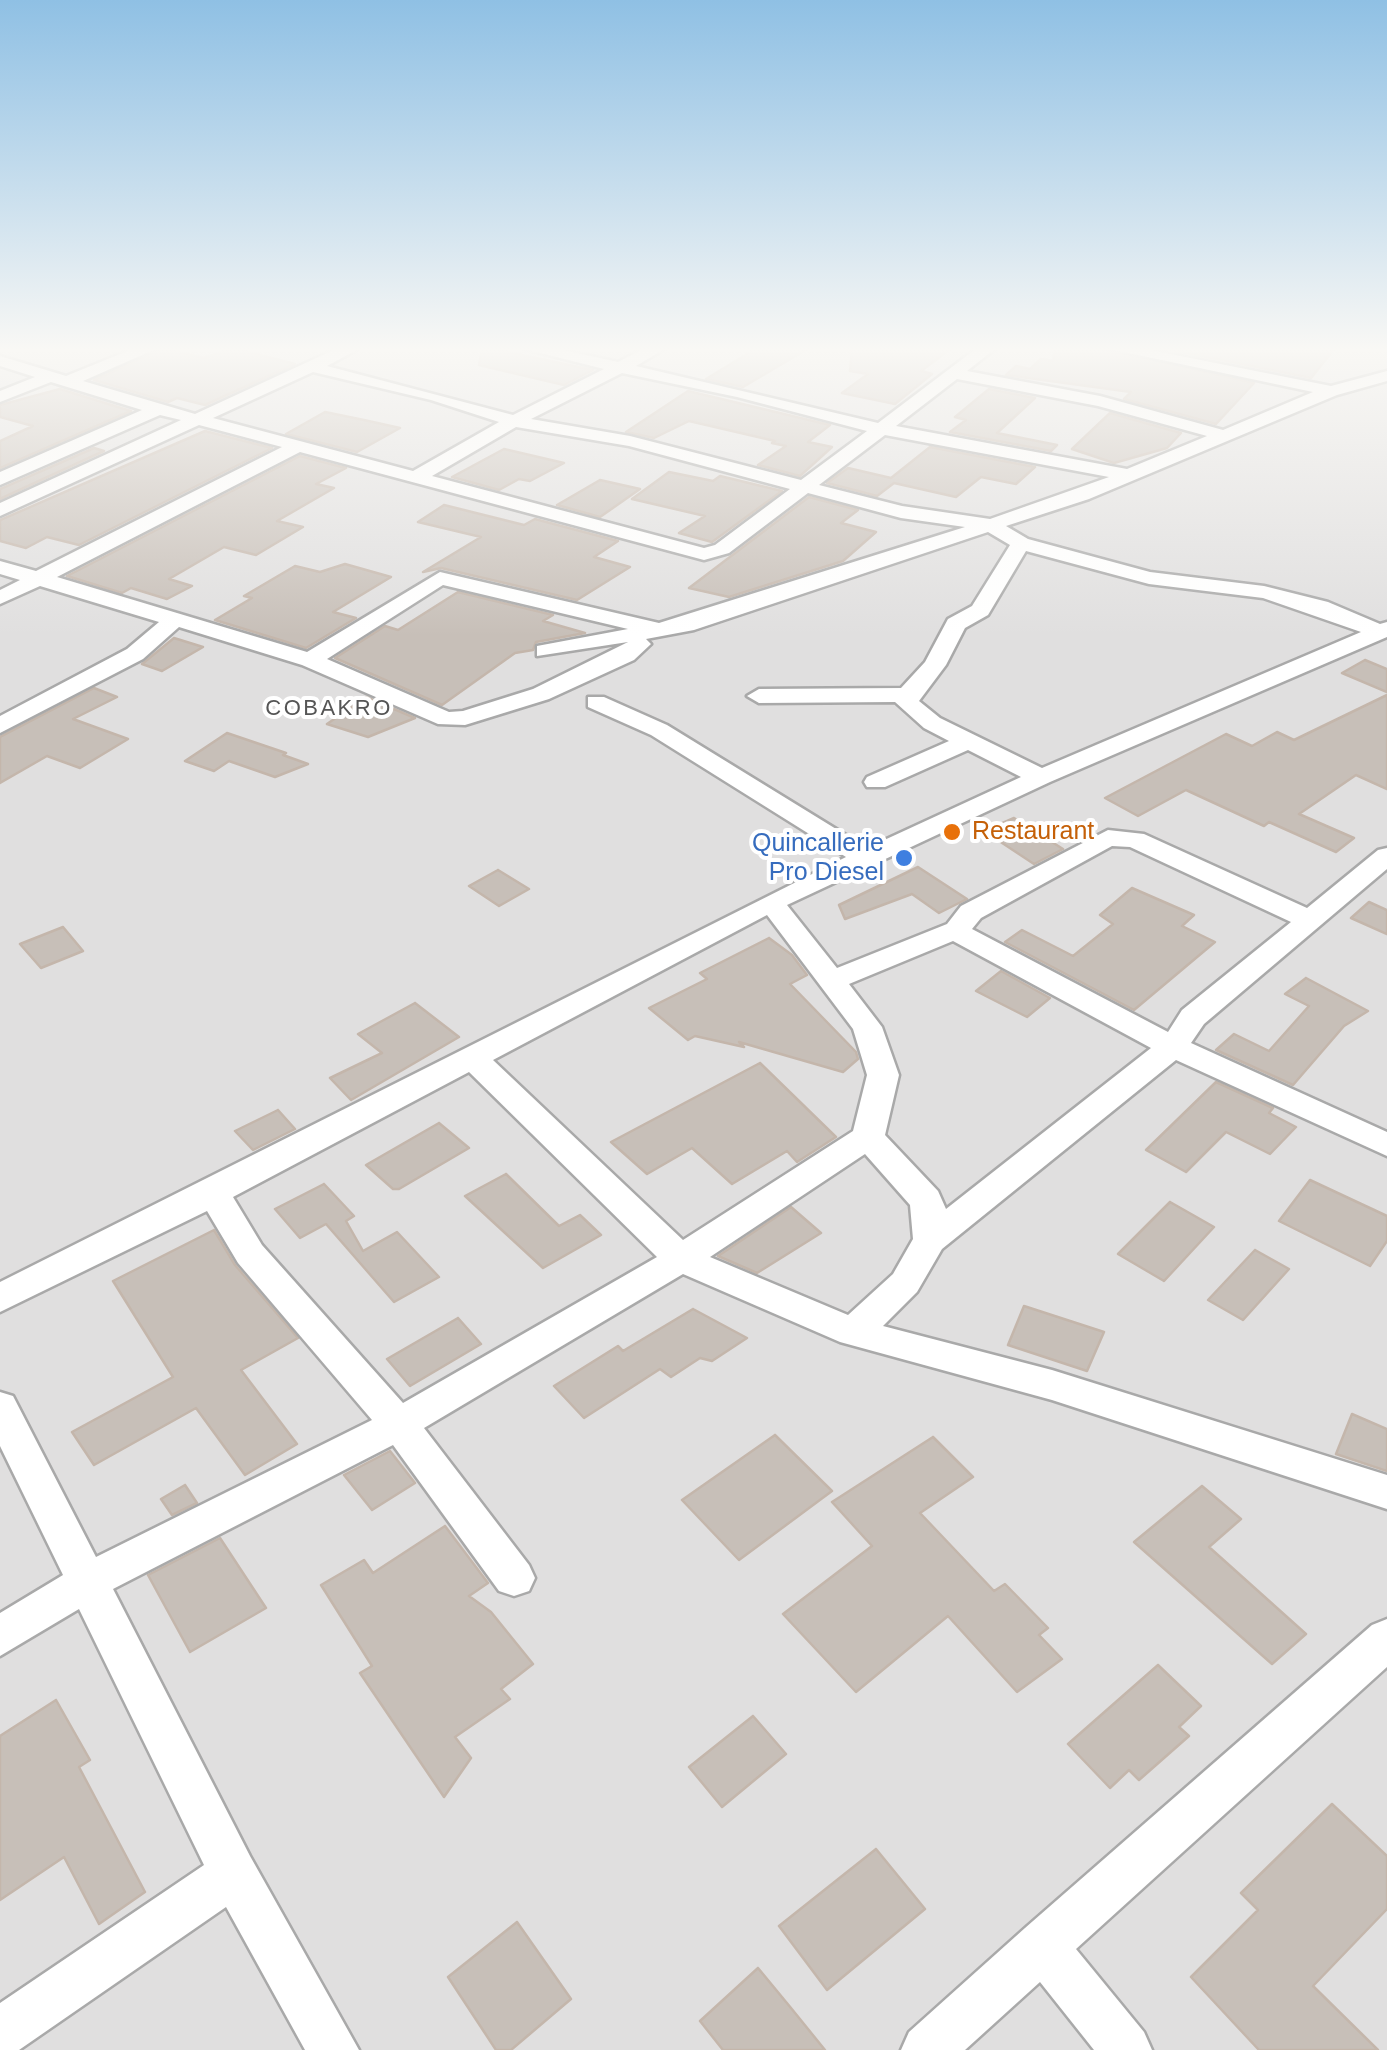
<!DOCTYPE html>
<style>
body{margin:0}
canvas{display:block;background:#f2efe9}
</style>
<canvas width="1387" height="2050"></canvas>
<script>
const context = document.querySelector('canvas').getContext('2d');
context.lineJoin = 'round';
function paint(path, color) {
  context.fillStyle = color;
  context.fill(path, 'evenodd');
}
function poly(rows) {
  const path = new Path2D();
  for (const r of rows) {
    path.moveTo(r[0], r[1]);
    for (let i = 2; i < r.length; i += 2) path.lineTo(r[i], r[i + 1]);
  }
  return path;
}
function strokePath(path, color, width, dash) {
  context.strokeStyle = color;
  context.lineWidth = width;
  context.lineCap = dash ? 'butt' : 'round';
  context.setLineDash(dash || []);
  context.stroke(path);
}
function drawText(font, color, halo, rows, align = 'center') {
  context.font = font + ' Arial,sans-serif';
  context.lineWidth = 8;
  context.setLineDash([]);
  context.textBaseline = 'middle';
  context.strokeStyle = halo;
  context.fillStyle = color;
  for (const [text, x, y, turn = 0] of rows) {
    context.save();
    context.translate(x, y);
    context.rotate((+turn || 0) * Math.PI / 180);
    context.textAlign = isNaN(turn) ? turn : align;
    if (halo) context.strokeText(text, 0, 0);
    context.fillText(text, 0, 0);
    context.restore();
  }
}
paint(poly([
 [0,349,1387,349,1387,2050,0,2050]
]), '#e0dfdf');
const building = poly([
 [163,348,204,358,233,348,295,364,205,405,177,398,168,402,94,380,163,348],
 [482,348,489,348,593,370,564,385,479,365,482,348],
 [757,348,809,348,743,387,706,379,757,348],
 [852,348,952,348,921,371,932,374,895,404,842,393,868,374,850,371,852,348],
 [1055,348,1102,348,1254,383,1216,424,1124,399,1131,392,1006,375,1016,366,1030,369,1041,359,1053,361,1055,348],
 [1162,348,1335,348,1311,378,1162,348],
 [60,389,131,411,0,468,0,441,33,426,0,417,0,405,60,389],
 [989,389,1035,398,997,433,1057,445,1051,451,950,432,966,420,955,417,989,389],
 [688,391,830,425,808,442,832,447,800,476,758,465,786,446,772,443,775,441,689,421,654,438,626,432,688,391],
 [325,412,364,420,400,428,357,452,286,434,325,412],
 [1110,413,1181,433,1167,448,1114,463,1072,449,1110,413],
 [205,431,272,448,79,545,47,537,26,548,0,541,0,520,205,431],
 [930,447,1035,467,1016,484,981,477,956,497,894,483,877,496,827,483,848,468,891,478,930,447],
 [94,448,104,451,0,499,0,489,94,448],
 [504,449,564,463,530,481,519,479,499,490,452,477,504,449],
 [300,456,346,468,316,484,334,488,277,521,303,527,256,555,224,547,169,579,192,586,167,599,131,588,122,593,67,576,300,456],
 [669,472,713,481,720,476,782,491,712,542,679,533,705,516,632,499,669,472],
 [600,480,640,489,600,517,557,505,600,480],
 [809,497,858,510,841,523,876,532,843,561,729,597,689,588,809,497],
 [444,505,524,525,535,519,618,541,594,557,630,567,577,600,441,568,423,572,481,537,418,522,444,505],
 [345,564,391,577,333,612,356,618,306,648,215,620,252,598,244,596,295,566,320,572,345,564],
 [458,592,553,615,543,621,585,633,536,642,533,650,515,653,442,705,335,658,385,626,398,630,458,592],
 [174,638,203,647,162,671,142,664,174,638],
 [1365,660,1387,669,1387,692,1342,673,1365,660],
 [94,688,117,697,73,719,128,739,80,768,47,756,0,783,0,737,94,688],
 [1387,695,1387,789,1356,775,1299,814,1354,838,1336,852,1269,822,1264,826,1186,790,1138,816,1105,798,1226,734,1252,746,1277,732,1294,740,1387,695],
 [366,697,415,718,368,737,327,724,366,697],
 [227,733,286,753,283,755,308,764,275,777,229,761,214,771,185,761,227,733],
 [1014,818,1063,849,1034,864,984,831,1014,818],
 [918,867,967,899,939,913,912,894,845,919,839,905,918,867],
 [498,870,529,889,499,906,469,886,498,870],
 [1132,888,1194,915,1182,926,1215,942,1134,1010,1005,942,1022,930,1073,956,1113,924,1100,915,1132,888],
 [1369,902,1387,910,1387,934,1351,918,1369,902],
 [63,927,83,951,41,968,20,944,63,927],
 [769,938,792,955,807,975,790,984,856,1052,858,1059,843,1072,739,1042,744,1047,695,1036,688,1040,649,1008,707,979,700,973,769,938],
 [1001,971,1050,998,1027,1017,976,991,1001,971],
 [1306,978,1368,1011,1344,1026,1293,1085,1216,1050,1234,1034,1269,1051,1309,1006,1285,994,1306,978],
 [415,1003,459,1037,351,1100,330,1078,382,1053,358,1034,415,1003],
 [760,1063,836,1137,797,1162,787,1151,732,1184,692,1148,647,1174,611,1142,760,1063],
 [1216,1082,1273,1108,1269,1113,1296,1127,1270,1154,1226,1132,1186,1172,1146,1150,1216,1082],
 [278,1110,295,1129,253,1150,235,1131,278,1110],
 [439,1123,469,1148,399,1189,393,1189,366,1165,439,1123],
 [506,1174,559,1226,580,1215,601,1235,543,1268,465,1196,506,1174],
 [1310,1180,1387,1216,1387,1241,1370,1266,1279,1221,1310,1180],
 [324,1184,354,1216,346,1221,363,1251,397,1232,439,1277,394,1302,326,1224,300,1238,275,1209,324,1184],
 [1170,1202,1214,1227,1164,1281,1118,1254,1170,1202],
 [791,1207,821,1233,757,1273,718,1256,791,1207],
 [214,1230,235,1265,298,1338,241,1370,297,1444,245,1475,196,1408,94,1465,72,1432,173,1377,113,1281,214,1230],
 [1255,1250,1289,1269,1243,1320,1208,1300,1255,1250],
 [1024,1306,1104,1332,1087,1371,1008,1345,1024,1306],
 [693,1309,747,1338,712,1361,700,1358,671,1377,660,1369,584,1418,554,1386,618,1346,623,1351,693,1309],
 [458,1318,481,1344,410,1386,387,1359,458,1318],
 [1352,1414,1387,1429,1387,1471,1336,1454,1352,1414],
 [775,1435,832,1491,739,1560,682,1500,775,1435],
 [933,1437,973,1477,920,1513,994,1591,1005,1584,1048,1628,1039,1635,1062,1659,1017,1692,948,1616,856,1692,783,1614,872,1546,832,1502,933,1437],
 [390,1451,415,1483,372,1510,344,1475,390,1451],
 [185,1485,197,1503,172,1515,161,1499,185,1485],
 [1202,1486,1241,1519,1209,1547,1306,1634,1272,1664,1134,1542,1202,1486],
 [445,1526,488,1583,469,1596,491,1612,533,1664,501,1689,510,1699,455,1737,471,1758,444,1797,360,1673,372,1666,321,1585,364,1560,373,1573,445,1526],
 [220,1538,266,1608,190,1652,148,1575,220,1538],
 [1158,1665,1201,1706,1179,1727,1189,1736,1139,1780,1129,1770,1110,1788,1068,1744,1158,1665],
 [56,1700,90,1760,79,1767,145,1892,99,1924,64,1857,0,1900,0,1736,56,1700],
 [753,1716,786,1754,722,1807,689,1767,753,1716],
 [1332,1804,1387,1856,1387,1909,1313,1986,1378,2050,1259,2050,1191,1977,1258,1910,1241,1893,1332,1804],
 [876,1849,925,1909,827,1990,779,1926,876,1849],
 [517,1922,571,1999,511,2050,496,2050,448,1977,517,1922],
 [758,1968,791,2008,825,2050,723,2050,700,2021,758,1968]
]);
paint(building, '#c7bfb8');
strokePath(building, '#c4b6ab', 2.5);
const minor = poly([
 [135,348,158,348,83,381,195,414,338,348,360,348,327,366,513,415,604,369,521,348,554,348,618,362,645,348,666,348,636,366,878,423,977,348,996,348,967,371,1100,396,1223,430,1313,392,1105,348,1140,348,1331,386,1387,371,1387,381,1337,395,1089,499,1006,526,1028,539,1150,572,1264,586,1328,602,1380,624,1387,622,1387,637,1050,782,787,905,837,968,947,924,961,906,1108,830,1144,834,1307,908,1378,850,1387,848,1387,869,1204,1024,1191,1043,1387,1132,1387,1156,1176,1060,942,1249,917,1292,883,1326,1052,1370,1387,1475,1387,1509,1052,1400,840,1342,683,1274,424,1428,529,1565,535,1578,529,1591,514,1596,499,1591,393,1445,113,1589,250,1856,359,2050,305,2050,226,1907,19,2050,0,2050,0,2003,204,1865,79,1609,0,1656,0,1613,63,1575,0,1446,0,1392,13,1396,96,1557,372,1420,238,1263,207,1211,0,1312,0,1282,846,857,651,735,588,707,588,697,604,697,667,725,867,848,1021,777,968,750,885,787,867,787,864,782,867,777,949,741,924,728,895,702,759,703,747,696,759,689,901,688,925,662,948,619,972,606,1010,545,988,532,694,630,646,639,651,644,634,660,549,699,465,725,438,724,302,665,179,627,143,659,0,733,0,716,127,649,159,622,40,586,0,604,0,590,20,580,0,574,0,561,36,571,282,447,199,425,0,516,0,503,181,420,160,415,0,485,0,472,142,410,51,382,0,402,0,391,35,377,0,366,0,356,66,376,135,348],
 [313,372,431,400,499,422,413,471,213,418,313,372],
 [622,373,737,397,867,431,801,480,630,436,531,419,622,373],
 [957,379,1098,406,1207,436,1127,469,896,426,957,379],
 [516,427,629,446,790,489,715,545,704,548,432,476,516,427],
 [885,435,1109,477,990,519,902,506,819,485,885,435],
 [300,452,704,560,729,553,808,493,901,518,965,527,659,623,440,572,307,652,57,577,300,452],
 [1026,551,1149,584,1263,598,1361,632,1042,768,940,718,919,701,946,665,965,628,988,615,1026,551],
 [443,585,628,629,537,646,537,656,628,642,533,689,463,711,449,712,327,659,443,585],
 [1112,846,1130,847,1291,922,1182,1010,1168,1032,972,929,981,918,1112,846],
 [767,915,853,1029,867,1075,853,1131,683,1240,493,1060,767,915],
 [953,941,1151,1048,946,1209,938,1191,885,1135,899,1075,882,1027,849,984,953,941],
 [469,1072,657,1257,403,1403,262,1245,233,1197,469,1072],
 [865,1154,910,1205,913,1239,893,1274,848,1315,710,1257,865,1154],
 [1387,1619,1387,1667,1076,1949,1144,2032,1152,2050,1094,2050,1040,1982,965,2050,901,2050,909,2032,1025,1928,1372,1625,1387,1619]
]);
strokePath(minor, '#a9a9a9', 5);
paint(minor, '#fff');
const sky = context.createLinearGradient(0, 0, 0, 636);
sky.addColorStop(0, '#8fc0e4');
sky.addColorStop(0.55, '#f9f8f5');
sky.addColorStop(1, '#f9f8f500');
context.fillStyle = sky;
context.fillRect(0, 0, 1387, 636);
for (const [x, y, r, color] of [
 [952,832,10,"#e8710a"],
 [904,858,10,"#3f7fe0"]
]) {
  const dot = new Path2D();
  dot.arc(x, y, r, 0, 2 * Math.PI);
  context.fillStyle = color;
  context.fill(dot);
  strokePath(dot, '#fff', 4);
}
context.letterSpacing = '2.5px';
drawText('22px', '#555', '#fff', [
 ["COBAKRO",329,709]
]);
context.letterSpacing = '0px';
drawText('25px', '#c56008', '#fff', [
 ["Restaurant",972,832]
], 'left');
drawText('25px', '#366cbe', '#fff', [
 ["Quincallerie",884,844],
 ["Pro Diesel",884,873]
], 'right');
</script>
